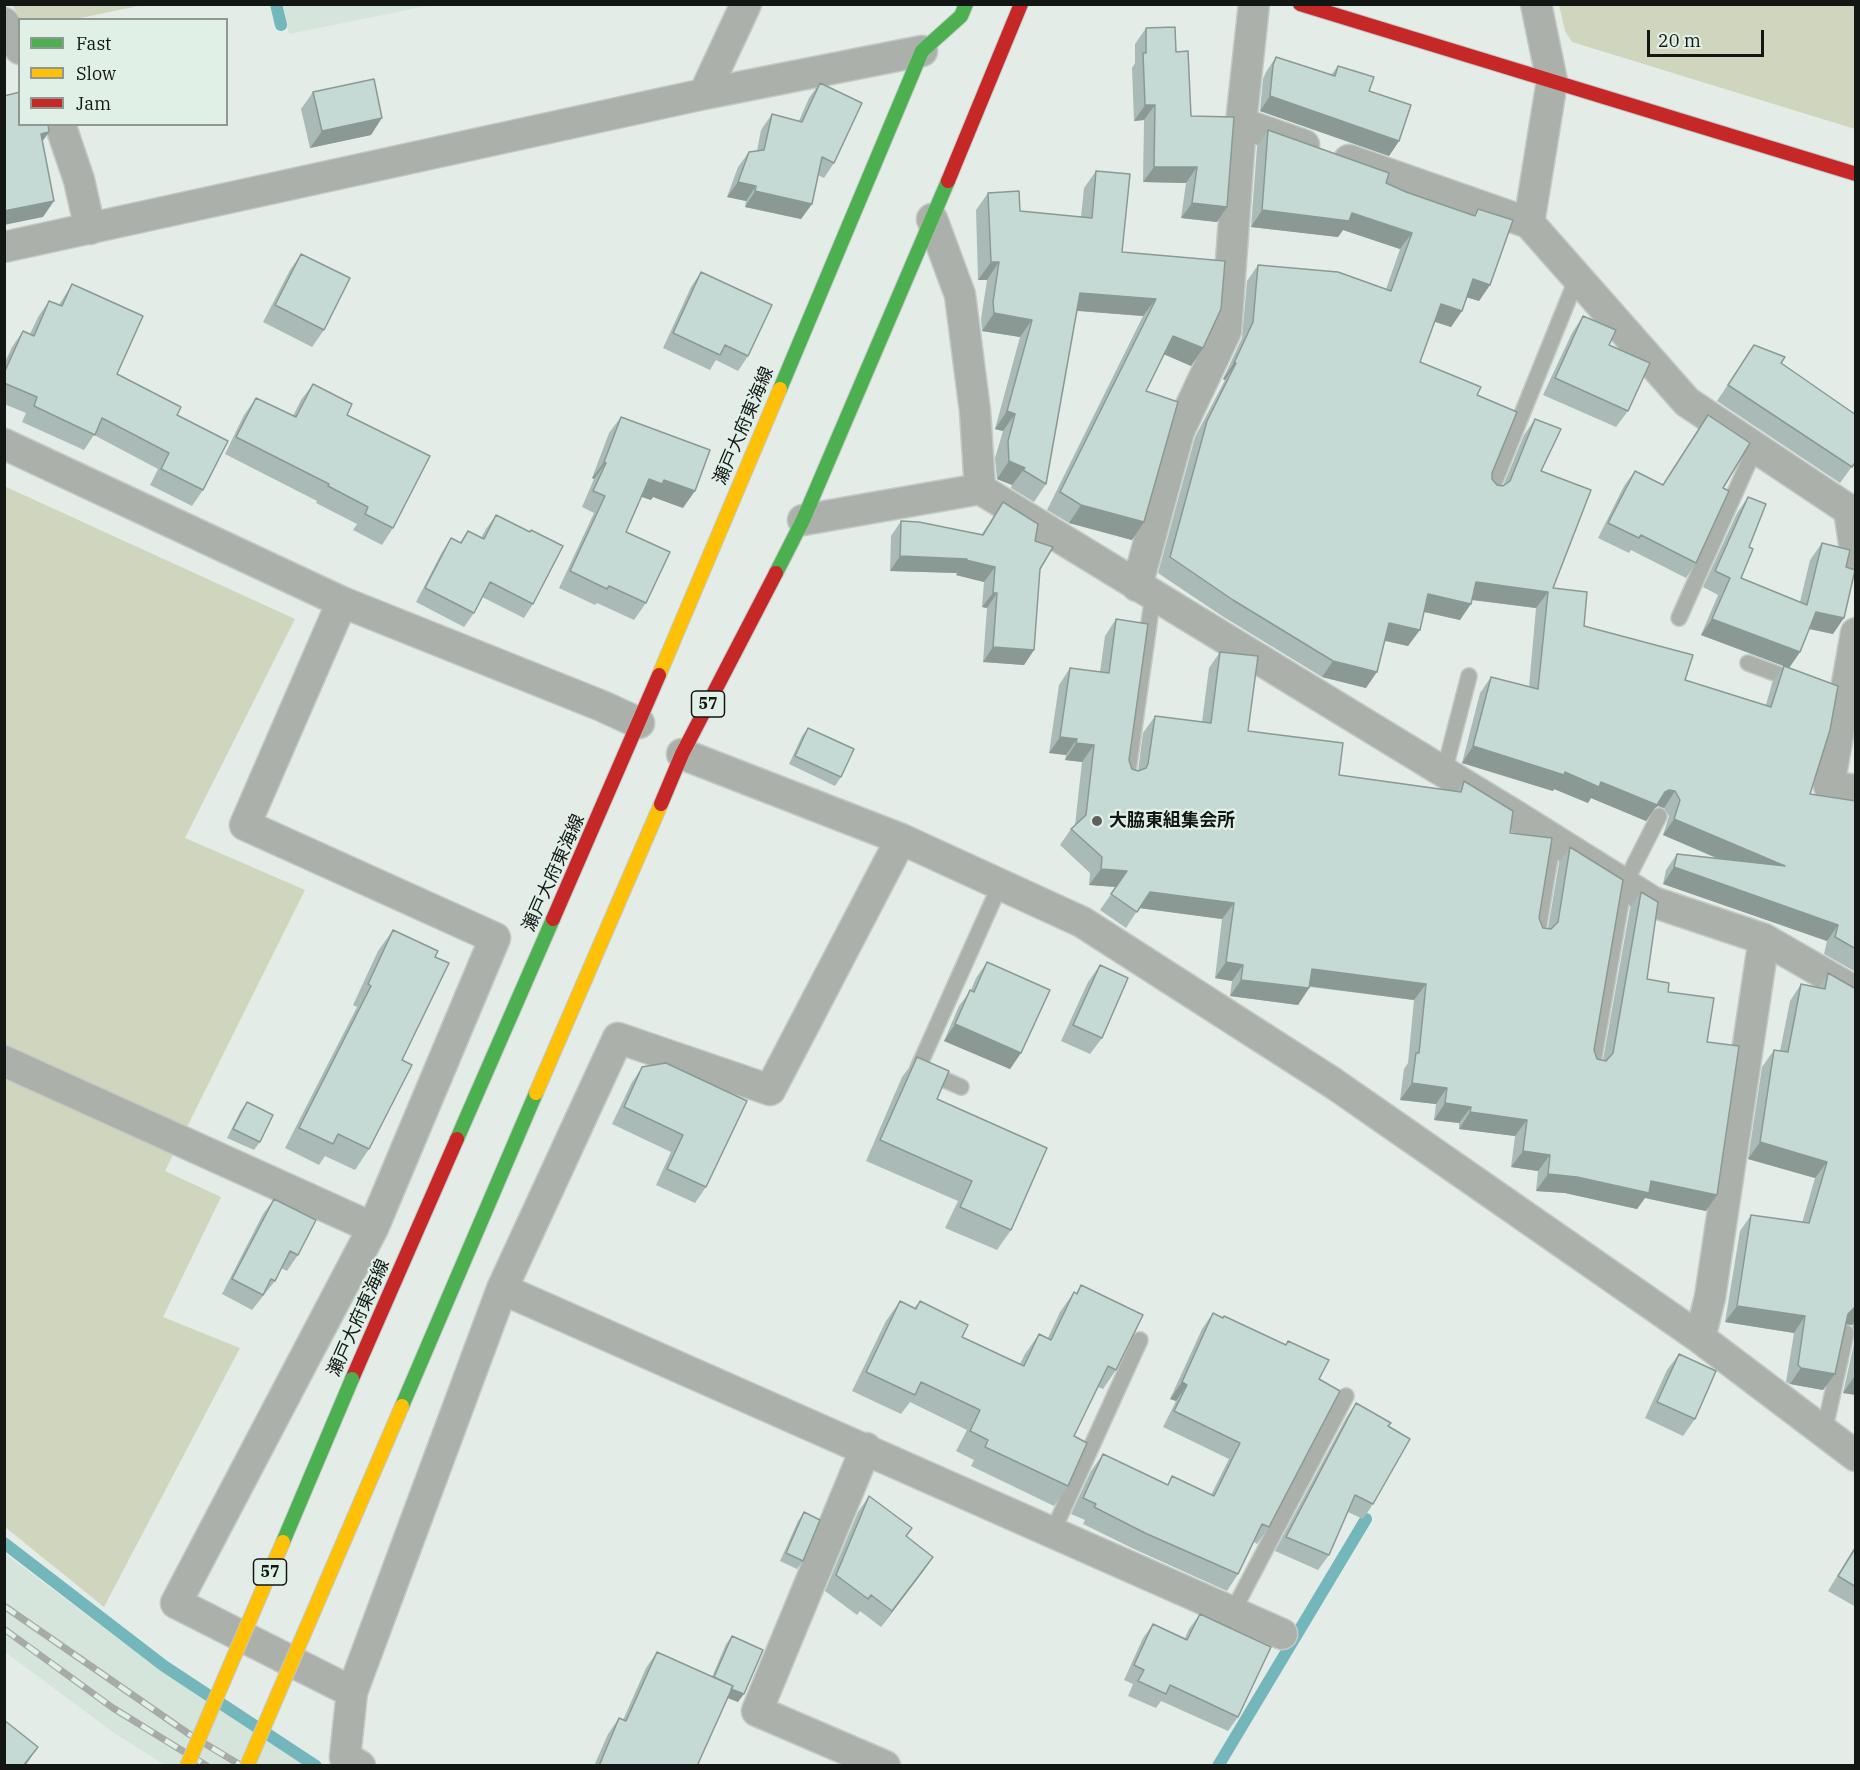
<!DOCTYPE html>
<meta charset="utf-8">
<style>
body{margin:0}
#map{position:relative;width:1860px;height:1770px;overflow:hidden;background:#e4ece8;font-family:"IBM Plex Serif",serif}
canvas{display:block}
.frame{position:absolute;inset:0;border:6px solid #121714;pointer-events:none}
.legend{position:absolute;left:18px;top:18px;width:210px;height:108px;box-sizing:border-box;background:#e1f0e7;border:2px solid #8e9993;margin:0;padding:8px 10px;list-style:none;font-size:18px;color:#121714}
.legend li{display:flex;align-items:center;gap:12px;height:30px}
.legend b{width:30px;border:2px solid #8e9993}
.scale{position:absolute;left:1647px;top:30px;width:117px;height:27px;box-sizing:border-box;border:3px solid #121714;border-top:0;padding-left:8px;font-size:18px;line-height:21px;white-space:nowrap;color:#121714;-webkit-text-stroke:4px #e1f0e7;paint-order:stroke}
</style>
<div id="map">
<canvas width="1860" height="1770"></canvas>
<div class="frame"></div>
<ul class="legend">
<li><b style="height:8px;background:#4caf50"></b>Fast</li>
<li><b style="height:8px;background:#ffc107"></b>Slow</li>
<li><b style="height:8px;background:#c62828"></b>Jam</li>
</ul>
<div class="scale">20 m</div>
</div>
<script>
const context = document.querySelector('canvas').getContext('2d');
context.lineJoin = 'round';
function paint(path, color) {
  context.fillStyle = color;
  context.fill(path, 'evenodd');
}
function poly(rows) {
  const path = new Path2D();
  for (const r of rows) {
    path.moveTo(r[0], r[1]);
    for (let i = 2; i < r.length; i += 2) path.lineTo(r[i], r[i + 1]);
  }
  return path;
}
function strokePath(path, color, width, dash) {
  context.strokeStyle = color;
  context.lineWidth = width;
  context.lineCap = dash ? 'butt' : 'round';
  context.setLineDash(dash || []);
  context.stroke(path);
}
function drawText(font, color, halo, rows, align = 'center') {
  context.font = font + ' "IBM Plex Serif","Noto Sans JP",serif';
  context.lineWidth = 4.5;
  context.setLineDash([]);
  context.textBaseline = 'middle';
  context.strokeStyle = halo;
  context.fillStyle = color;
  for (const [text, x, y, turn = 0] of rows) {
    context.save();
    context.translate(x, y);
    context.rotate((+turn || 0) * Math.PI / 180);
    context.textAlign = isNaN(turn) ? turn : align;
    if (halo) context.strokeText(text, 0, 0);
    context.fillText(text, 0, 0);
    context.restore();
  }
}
paint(poly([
 [283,5,283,4,432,5,289,34],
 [4,1553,161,1671,306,1765,165,1765,114,1733,5,1652]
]), '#d5e5db');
paint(poly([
 [12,5,143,5,71,20,21,19],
 [1559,5,1855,5,1855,129,1572,42,1565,31],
 [4,486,295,619,185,838,305,890,165,1171,221,1197,163,1317,240,1348,104,1607,5,1527]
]), '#cfd6bd');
strokePath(poly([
 [276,4,281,25],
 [4,1543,164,1666,316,1766],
 [1218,1766,1366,1519]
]), '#73b6bb', 12);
const lane = poly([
 [1490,493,1577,278],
 [1679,618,1755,448],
 [1748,663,1796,681],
 [1444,772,1469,676],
 [1127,778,1153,595],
 [1537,936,1553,840],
 [1592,1068,1624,885,1659,816],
 [961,1087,918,1068,1000,885],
 [1824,1432,1846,1333],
 [1053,1531,1140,1340],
 [1233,1611,1346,1396]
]);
const street = poly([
 [4,23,20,49],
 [704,94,922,51],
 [1241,123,1304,145],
 [60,124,79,180,90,229],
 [1349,160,1529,223,1687,402,1849,510,1856,509],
 [932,219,960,295,975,411,980,489,1516,816,1653,902,1764,939,1856,992],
 [1529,223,1552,81,1536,4],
 [4,247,704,94,746,4],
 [4,444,342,602,602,706,639,723],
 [1849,510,1856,556],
 [803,520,980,489],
 [1137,586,1179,431,1226,331,1241,123,1254,4],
 [1856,633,1829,786,1856,790],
 [682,754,901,839,1082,922,1333,1083,1700,1338,1856,1456],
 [4,1061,373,1228,495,938,245,825,342,602],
 [502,1289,1282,1634],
 [1700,1338,1710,1297,1764,939],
 [866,1448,757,1711,885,1766],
 [352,1692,176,1603,373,1228],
 [360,1766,345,1757,352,1692,502,1289,618,1038,770,1090,901,839]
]);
const fast = poly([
 [780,389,922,51,961,16,966,4],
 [776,573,803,520,948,181],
 [457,1139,553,919],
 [402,1406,536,1093]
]);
const slow = poly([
 [659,675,780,389],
 [536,1093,661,804]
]);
const jam = poly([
 [1300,4,1856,174],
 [948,181,1021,4],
 [661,804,682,754,776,573],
 [553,919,659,675],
 [352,1379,457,1139]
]);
strokePath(lane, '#c3c9c6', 18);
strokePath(street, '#c3c9c6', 33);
strokePath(fast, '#c3c9c6', 16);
strokePath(slow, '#c3c9c6', 16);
strokePath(jam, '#c3c9c6', 16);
strokePath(lane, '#abb1aa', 15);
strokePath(street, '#abb1aa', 30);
strokePath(fast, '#4caf50', 14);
strokePath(slow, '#ffc107', 14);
strokePath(jam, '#c62828', 14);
const rail = poly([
 [4,1606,189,1734,242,1766],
 [4,1629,113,1708,207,1766]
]);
strokePath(rail, '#a7aba7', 7);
strokePath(rail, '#e1f0e7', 4.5, [14]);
const fastBridge = poly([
 [283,1542,352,1379]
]);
const slowBridge = poly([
 [187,1766,283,1542],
 [247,1766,402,1406]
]);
strokePath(fastBridge, '#c3c9c6', 16, []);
strokePath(slowBridge, '#c3c9c6', 16, []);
strokePath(fastBridge, '#4caf50', 14);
strokePath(slowBridge, '#ffc107', 14);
paint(poly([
 [1146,28,1176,52,1217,222,1181,218,1186,183,1143,182,1144,120,1134,121,1132,68,1135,63,1135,44],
 [1276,57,1331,75,1338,66,1369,91,1399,141,1389,156,1260,111,1263,79,1266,72],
 [820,83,834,163,824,178,818,175,812,204,801,219,745,207,746,201,727,197,738,167,749,152,757,151,761,130,772,114,799,121,809,98],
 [313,92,371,135,310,148,301,109],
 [1268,130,1406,192,1473,215,1478,209,1490,285,1479,301,1467,297,1462,311,1451,327,1434,321,1420,362,1477,395,1492,473,1492,479,1497,485,1503,486,1524,435,1535,419,1553,588,1584,626,1685,680,1766,705,1772,683,1784,666,1810,794,1856,801,1856,972,1824,954,1827,941,1663,884,1666,870,1677,854,1718,859,1663,835,1669,816,1664,808,1658,806,1655,808,1646,821,1591,798,1588,803,1554,789,1553,791,1462,763,1480,693,1491,677,1529,687,1536,608,1472,600,1460,620,1424,612,1408,646,1385,641,1366,688,1322,677,1222,616,1158,573,1195,437,1225,380,1223,379,1242,338,1247,281,1258,265,1386,289,1400,249,1343,230,1338,237,1251,227,1257,147],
 [1096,171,1122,252,1225,261,1191,366,1164,354,1146,391,1132,540,1069,523,1047,510,1143,316,1077,311,1046,484,1034,502,1011,488,1012,485,997,479,995,458,1003,431,995,429,1020,337,982,331,981,319,987,280,978,280,976,210,988,193,1020,211,1081,217,1084,188],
 [301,254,324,330,312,347,263,322,290,270],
 [701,272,748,356,738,371,716,360,710,370,663,348,691,287],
 [72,284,117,374,177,415,203,490,192,506,150,485,158,469,94,435,84,450,22,422,26,413,4,404,4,364,12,347,23,331,30,334,38,317,49,301,59,305],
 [1583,316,1609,345,1628,411,1616,427,1543,395,1572,333],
 [1754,345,1781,363,1856,461,1840,483,1717,401],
 [313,384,347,415,393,528,382,545,353,530,357,524,316,503,317,501,225,454,244,415,256,398,293,416,301,400],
 [1708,415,1696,563,1686,578,1631,550,1629,553,1598,538,1624,486,1635,471,1663,485],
 [621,417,683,508,653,497,651,500,641,497,626,532,646,603,634,620,597,603,595,605,559,588,594,513,582,507,594,479,592,478,609,433],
 [1748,497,1749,547,1741,578,1800,602,1810,560,1822,543,1833,634,1809,629,1800,652,1789,668,1701,635,1718,595,1703,587,1737,513],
 [1003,502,1035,541,1040,569,1034,650,1024,665,983,662,987,608,982,607,984,582,956,575,957,573,890,571,891,536,901,521,982,534],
 [496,515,533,604,524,618,482,597,474,613,464,627,416,602,442,552,451,538,460,543,468,531,481,538,486,529],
 [1116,619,1129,760,1132,769,1138,771,1143,733,1155,716,1202,722,1209,668,1220,652,1248,731,1339,775,1457,791,1464,781,1510,833,1543,928,1548,928,1559,863,1570,847,1594,1050,1597,1059,1603,1060,1630,908,1641,892,1647,979,1668,992,1707,1042,1706,1211,1645,1198,1637,1209,1565,1193,1536,1191,1538,1171,1511,1167,1515,1136,1459,1129,1459,1123,1434,1120,1436,1104,1400,1100,1404,1069,1408,1063,1414,1000,1310,987,1298,1005,1230,996,1232,981,1215,978,1222,919,1139,908,1126,928,1100,910,1116,887,1089,885,1090,873,1060,845,1071,829,1075,825,1082,762,1065,760,1066,755,1049,753,1059,685,1070,668,1100,672,1105,636],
 [808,728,841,777,835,786,789,764,802,736],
 [393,930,435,957,402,1060,369,1149,355,1170,325,1156,319,1165,285,1148,357,1007,353,1005,378,951],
 [987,962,1021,1053,1010,1069,944,1041,959,1006,971,990,976,978],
 [1100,965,1102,1038,1090,1054,1061,1041,1088,982],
 [1828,973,1856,989,1856,1335,1852,1325,1846,1324,1823,1390,1790,1384,1786,1382,1794,1333,1725,1322,1740,1231,1751,1215,1802,1223,1815,1178,1748,1159,1762,1067,1774,1050,1780,1051,1790,1001,1801,984,1818,988],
 [917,1057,937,1099,1011,1230,997,1250,945,1228,958,1201,866,1161,902,1077],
 [666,1063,706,1187,695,1203,656,1185,671,1152,612,1124,631,1084,642,1067],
 [247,1102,260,1142,254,1150,227,1138,241,1110],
 [274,1199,298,1255,287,1271,281,1268,275,1281,252,1310,222,1294,263,1214],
 [1081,1285,1116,1370,1103,1389,1098,1387,1074,1436,1068,1486,1054,1506,971,1466,974,1460,956,1451,967,1430,910,1402,901,1414,852,1391,886,1321,900,1301,914,1308,920,1301,962,1337,1020,1364,1025,1354,1039,1334,1048,1338,1060,1312,1074,1292,1076,1293],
 [1213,1313,1285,1345,1288,1341,1319,1379,1269,1527,1257,1544,1254,1542,1238,1574,1227,1591,1134,1549,1083,1524,1085,1520,1071,1514,1091,1471,1103,1454,1167,1485,1172,1476,1211,1495,1229,1459,1163,1427,1176,1401,1170,1399,1202,1329],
 [1856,1335,1856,1395,1843,1393],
 [1679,1354,1695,1419,1683,1436,1645,1418,1667,1370],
 [1356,1403,1388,1426,1373,1504,1363,1519,1348,1512,1329,1555,1318,1570,1275,1551,1346,1418],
 [869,1496,906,1536,933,1557,881,1627,860,1611,857,1615,825,1591,858,1512],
 [804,1512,803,1561,797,1569,780,1561,798,1521],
 [1856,1545,1856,1607,1828,1591],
 [1200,1614,1238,1717,1228,1731,1161,1701,1156,1708,1128,1696,1133,1684,1124,1680,1143,1638,1153,1624,1185,1638,1189,1629],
 [732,1636,738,1702,727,1698,697,1766,594,1766,608,1734,619,1718,623,1720,646,1668,657,1652,712,1677,726,1644]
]), '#aabbb7');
paint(poly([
 [1270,96,1399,141,1389,156,1260,111],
 [1145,105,1155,105,1144,120,1134,121],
 [382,118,371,135,310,148,322,131],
 [49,132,38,148,41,134],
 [1154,167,1197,167,1186,183,1143,182],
 [738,182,756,186,746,201,727,197],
 [755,191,812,204,801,219,745,207],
 [54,201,43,217,4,225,4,211],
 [1192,203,1227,207,1217,222,1181,218],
 [1262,210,1352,213,1412,233,1400,249,1343,230,1338,237,1251,227],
 [991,262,999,262,987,280,978,280],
 [1473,279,1490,285,1479,301,1462,296],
 [1080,293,1156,299,1143,316,1068,310],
 [1441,304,1462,311,1451,327,1429,320],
 [994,313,1032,320,1020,337,982,331],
 [1173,336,1203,348,1191,366,1161,353],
 [1234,363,1236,363,1225,380,1223,379],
 [1007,411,1015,414,1003,431,995,429],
 [1009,461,1025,468,1012,485,997,479],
 [604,462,606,463,594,479,592,478],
 [649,479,664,480,695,491,683,508,653,497,651,500,637,495],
 [1081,505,1144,522,1132,540,1069,523],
 [900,556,967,559,957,573,890,571],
 [966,560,995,567,984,582,956,575],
 [1476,582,1548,592,1536,608,1465,599],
 [993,593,997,593,987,608,982,607],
 [1428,594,1471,604,1460,620,1416,610],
 [1816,612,1844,618,1833,634,1805,628],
 [1712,619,1800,652,1789,668,1701,635],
 [1389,623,1420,630,1408,646,1378,639],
 [993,647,1034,650,1024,665,983,662],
 [1333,661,1377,672,1366,688,1322,677],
 [1060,737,1077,739,1066,755,1049,753],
 [1076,743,1094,745,1082,762,1065,760],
 [1473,746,1601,782,1665,792,1669,790,1675,791,1664,808,1658,806,1655,808,1646,821,1591,798,1588,803,1554,789,1553,791,1462,763],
 [1674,819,1785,866,1774,882,1663,835],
 [1674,867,1838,925,1827,941,1663,884],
 [1101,869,1127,871,1116,887,1089,885],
 [1150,892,1234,903,1222,919,1139,908],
 [1226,962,1243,965,1232,981,1215,978],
 [1312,969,1426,984,1414,1000,1301,985],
 [1241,980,1309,988,1298,1005,1230,996],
 [955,1024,1021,1053,1010,1069,944,1041],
 [1412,1083,1447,1088,1436,1104,1400,1100],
 [1445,1103,1471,1107,1459,1123,1434,1120],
 [1470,1112,1527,1120,1515,1136,1459,1129],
 [1760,1142,1827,1162,1815,1178,1748,1159],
 [1523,1151,1550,1155,1538,1171,1511,1167],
 [1548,1174,1651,1181,1717,1195,1706,1211,1645,1198,1637,1209,1565,1193,1536,1191],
 [1737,1306,1805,1316,1794,1333,1725,1322],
 [1854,1308,1856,1308,1856,1321,1852,1325,1843,1324,1848,1314],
 [1801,1368,1835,1374,1823,1390,1790,1384],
 [1854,1377,1856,1377,1856,1395,1843,1393],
 [1182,1382,1187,1385,1176,1401,1170,1399],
 [933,1557,922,1573,881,1627,892,1611],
 [713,1681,744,1694,738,1702,707,1689],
 [38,1747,25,1766,23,1766]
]), '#8b9995');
const building = poly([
 [1175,27,1176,52,1188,51,1191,116,1234,117,1227,207,1192,203,1197,167,1154,167,1155,105,1145,105,1143,53,1146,53,1146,28,1175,27],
 [1276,57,1335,76,1338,66,1374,77,1369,91,1411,105,1399,141,1270,96,1273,65,1276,57],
 [374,79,382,118,322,131,313,92,374,79],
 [820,83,862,103,834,163,822,157,812,204,755,191,756,186,738,182,749,152,764,150,772,114,802,122,820,83],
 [20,92,20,124,48,124,49,132,41,134,54,201,4,211,4,96,20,92],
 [1268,130,1389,173,1386,183,1406,192,1475,216,1478,209,1513,220,1490,285,1473,279,1462,311,1441,304,1420,362,1481,387,1477,395,1517,412,1492,473,1492,479,1497,485,1503,486,1510,481,1535,419,1561,429,1541,471,1591,490,1553,588,1587,592,1584,626,1693,655,1685,680,1771,707,1784,666,1838,686,1830,730,1810,794,1856,801,1856,949,1835,937,1838,925,1674,867,1677,854,1785,866,1674,819,1680,800,1675,791,1669,790,1665,792,1657,805,1601,782,1599,787,1565,772,1564,775,1473,746,1491,677,1538,689,1548,592,1476,582,1471,604,1428,594,1420,630,1389,623,1377,672,1333,661,1233,600,1170,557,1207,421,1236,363,1234,363,1253,322,1258,265,1338,272,1391,291,1412,233,1352,213,1349,221,1262,210,1268,130],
 [1096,171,1130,174,1122,252,1225,261,1221,309,1203,348,1173,336,1146,391,1178,402,1144,522,1081,505,1060,492,1156,299,1080,293,1046,484,1023,470,1025,468,1009,461,1008,441,1015,414,1007,411,1032,320,994,313,993,302,999,262,991,262,988,193,1019,191,1020,211,1092,218,1096,171],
 [301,254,350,278,324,330,275,305,301,254],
 [701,272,772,305,748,356,725,345,720,355,673,333,701,272],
 [72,284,143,316,117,374,181,407,177,415,228,441,203,490,161,469,169,453,102,418,95,435,34,406,37,397,4,383,4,373,23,331,34,336,49,301,62,306,72,284],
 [1583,316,1616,330,1609,345,1650,363,1628,411,1555,378,1583,316],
 [1754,345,1785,357,1781,363,1856,415,1856,461,1852,467,1728,385,1754,345],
 [313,384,352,404,347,415,430,456,393,528,365,514,368,507,328,486,329,484,236,437,256,398,296,417,313,384],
 [1708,415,1750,443,1723,488,1729,491,1696,563,1641,535,1639,538,1608,523,1635,471,1663,485,1708,415],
 [621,417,710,450,695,491,664,480,662,484,649,479,626,532,670,552,646,603,609,586,607,589,570,571,605,496,593,491,606,463,604,462,621,417],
 [1748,497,1766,504,1749,547,1753,549,1741,578,1807,605,1822,543,1850,550,1846,567,1855,570,1844,618,1816,612,1800,652,1712,619,1730,578,1715,571,1748,497],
 [1003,502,1038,524,1035,541,1053,547,1040,569,1034,650,993,647,997,593,993,593,995,567,966,560,967,559,900,556,901,521,919,522,983,535,1003,502],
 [496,515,530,532,531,530,563,546,533,604,490,582,474,613,425,588,451,538,461,543,468,531,484,539,496,515],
 [1116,619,1148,624,1129,760,1132,769,1138,771,1146,768,1148,764,1155,716,1211,723,1220,652,1258,656,1248,731,1343,743,1339,775,1461,792,1464,781,1513,811,1510,833,1552,838,1539,918,1543,928,1551,929,1558,922,1570,847,1623,880,1594,1050,1597,1059,1606,1061,1613,1053,1641,892,1658,902,1647,979,1669,983,1668,992,1714,998,1707,1042,1739,1046,1717,1195,1651,1181,1649,1193,1577,1177,1548,1174,1550,1155,1523,1151,1527,1120,1470,1112,1471,1107,1445,1103,1447,1088,1412,1083,1416,1053,1419,1053,1426,984,1312,969,1309,988,1241,980,1243,965,1226,962,1234,903,1150,892,1137,912,1111,894,1127,871,1101,869,1102,857,1071,829,1086,815,1094,745,1076,743,1077,739,1060,737,1070,668,1109,673,1116,619],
 [808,728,854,749,841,777,795,756,808,728],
 [393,930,438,951,435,957,449,963,402,1060,412,1065,369,1149,338,1134,333,1144,299,1128,371,986,368,984,393,930],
 [987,962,1050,990,1021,1053,955,1024,970,990,974,992,987,962],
 [1100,965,1128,978,1102,1038,1073,1025,1100,965],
 [1828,973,1856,989,1856,1308,1854,1308,1848,1314,1835,1374,1801,1368,1798,1365,1805,1316,1737,1306,1751,1215,1809,1223,1827,1162,1760,1142,1774,1050,1788,1052,1801,984,1825,989,1828,973],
 [917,1057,949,1071,937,1099,1047,1148,1011,1230,960,1207,972,1181,880,1140,917,1057],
 [666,1063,747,1101,706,1187,667,1169,683,1135,624,1107,642,1067,666,1063],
 [247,1102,273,1115,260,1142,233,1129,247,1102],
 [274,1199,316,1220,298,1255,290,1251,275,1281,271,1279,263,1295,232,1279,274,1199],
 [1081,1285,1143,1315,1116,1370,1108,1366,1074,1436,1087,1443,1068,1486,985,1447,988,1440,970,1431,980,1410,921,1382,915,1395,866,1372,900,1301,916,1309,920,1301,968,1325,962,1337,1024,1366,1039,1334,1051,1340,1074,1292,1077,1294,1081,1285],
 [1213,1313,1223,1318,1224,1316,1286,1345,1288,1341,1329,1360,1319,1379,1340,1391,1269,1527,1262,1524,1238,1574,1145,1533,1094,1507,1096,1504,1083,1498,1103,1454,1168,1485,1172,1476,1214,1496,1240,1443,1174,1411,1187,1385,1182,1382,1213,1313],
 [1679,1354,1716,1371,1695,1419,1657,1402,1679,1354],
 [1356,1403,1391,1423,1388,1426,1410,1439,1373,1504,1355,1495,1329,1555,1286,1537,1356,1403],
 [869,1496,912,1528,906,1536,933,1557,892,1611,871,1595,868,1599,836,1575,869,1496],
 [804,1512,820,1520,803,1561,786,1553,804,1512],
 [1856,1547,1856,1587,1838,1576,1856,1547],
 [1200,1614,1271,1647,1238,1717,1170,1685,1166,1694,1138,1681,1144,1670,1134,1665,1153,1624,1187,1640,1200,1614],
 [732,1636,763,1650,744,1694,731,1689,733,1686,714,1677,732,1636],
 [657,1652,733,1686,697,1766,599,1766,619,1718,626,1721,657,1652],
 [4,1720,38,1747,23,1766,4,1766,4,1720]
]);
paint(building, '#c6dad5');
strokePath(building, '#8b9995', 1.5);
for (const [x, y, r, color] of [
 [1097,821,6,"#5c625e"]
]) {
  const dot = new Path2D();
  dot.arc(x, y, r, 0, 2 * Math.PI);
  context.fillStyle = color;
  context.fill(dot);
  strokePath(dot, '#e1f0e7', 2);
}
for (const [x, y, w] of [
 [708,704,33],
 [270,1572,33]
]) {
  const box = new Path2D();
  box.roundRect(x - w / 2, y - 13, w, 26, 4.5);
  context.fillStyle = '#e1f0e7';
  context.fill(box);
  strokePath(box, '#121714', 1.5);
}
drawText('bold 16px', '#121714', null, [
 ["57",708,704],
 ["57",270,1572]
]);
drawText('18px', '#121714', '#e1f0e7', [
 ["瀬戸大府東海線",744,426,-67],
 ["瀬戸大府東海線",554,873,-66],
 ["瀬戸大府東海線",359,1318,-66]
]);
drawText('bold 18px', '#121714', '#e1f0e7', [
 ["大脇東組集会所",1109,821]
], 'left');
</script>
